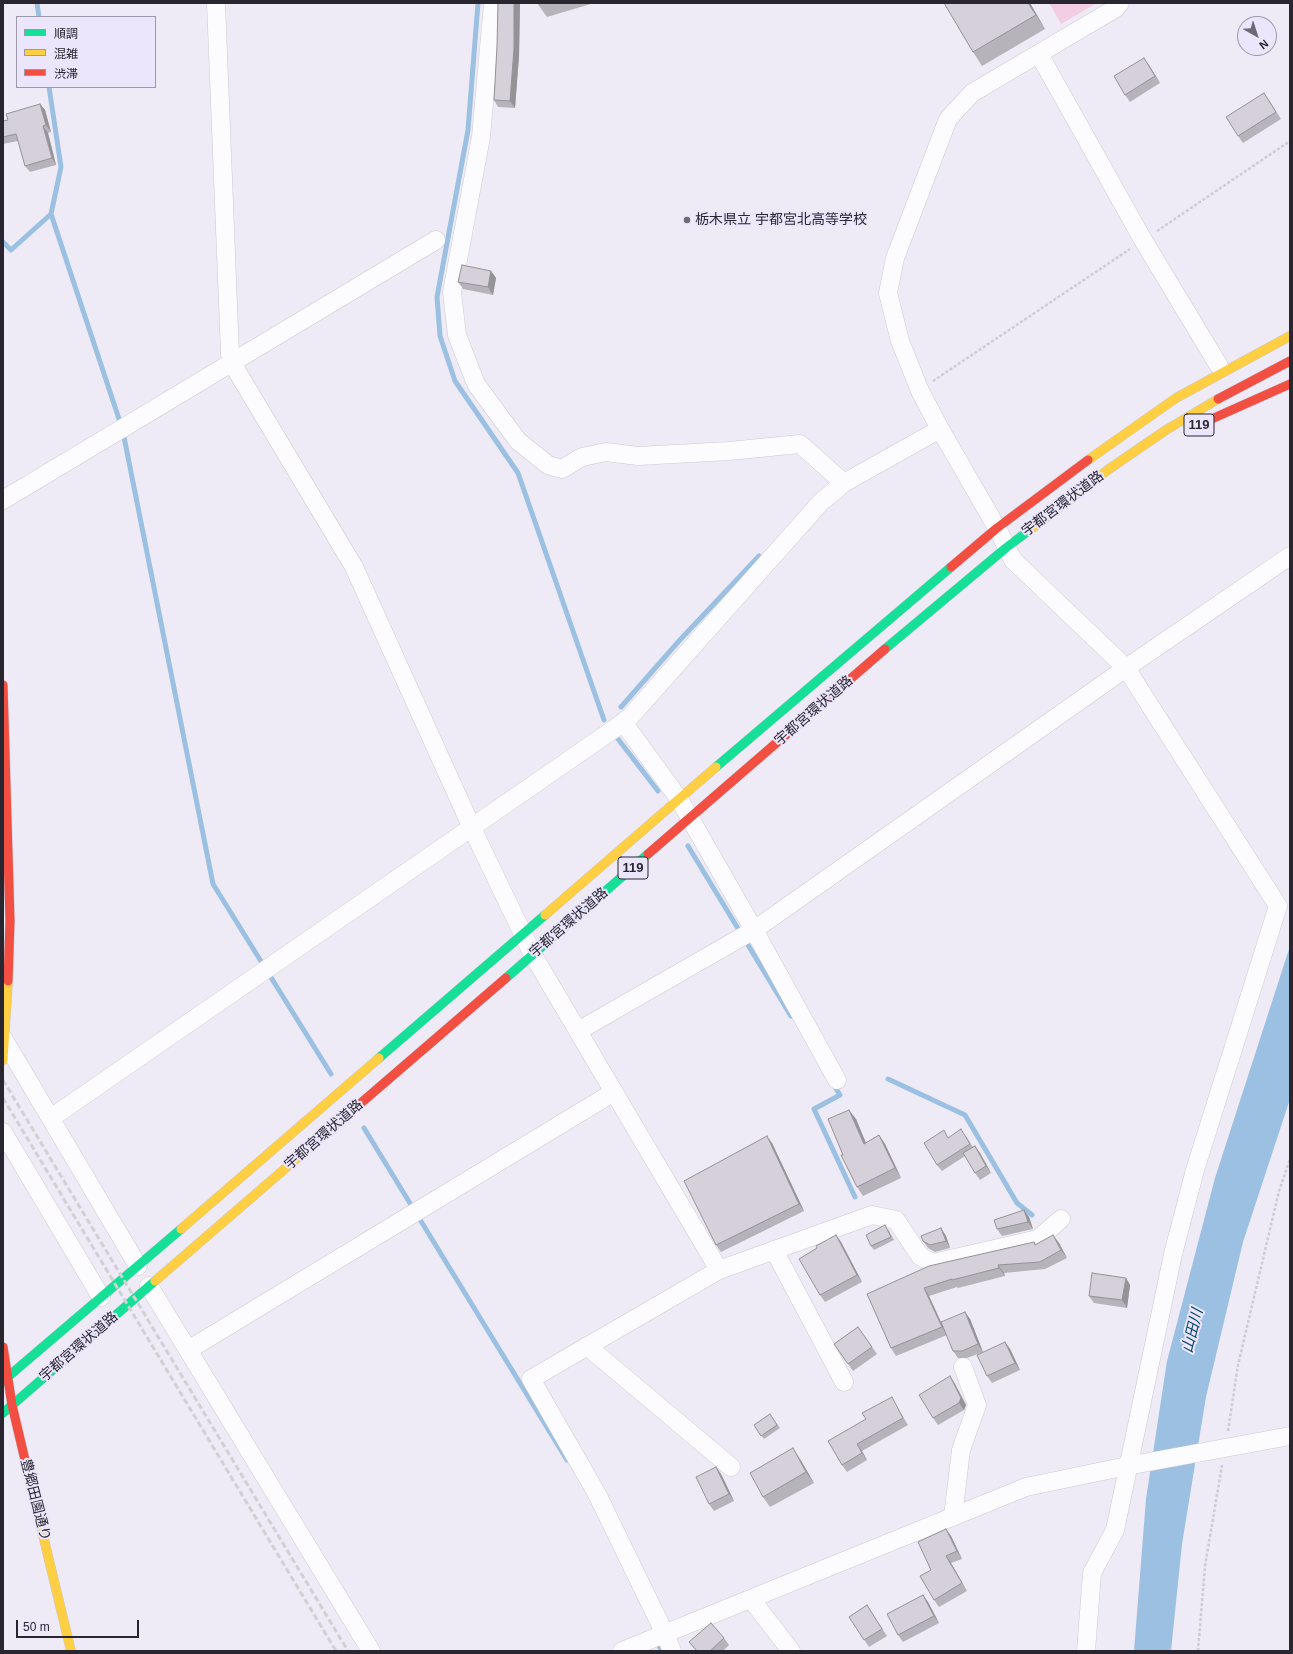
<!DOCTYPE html>
<meta charset="utf-8">
<style>
body{margin:0}
#map{position:relative;width:1293px;height:1654px;overflow:hidden;background:#eeebf7;font-family:Arial,"Noto Sans JP",sans-serif}
canvas{display:block}
.frame{position:absolute;inset:0;border:4px solid #292630;pointer-events:none}
.legend{position:absolute;left:16px;top:16px;width:140px;height:72px;box-sizing:border-box;background:#ece6fc;border:1px solid #9e99aa;margin:0;padding:5px 7px;list-style:none;font-size:12px;color:#292630}
.legend li{display:flex;align-items:center;gap:8px;height:20px}
.legend b{width:20px;border:1px solid #9e99aa}
.north{position:absolute;left:1237px;top:16px;width:40px;height:40px;box-sizing:border-box;background:#ece6fc;border:1px solid #9e99aa;border-radius:50%;rotate:141deg;font-size:11px;font-weight:700;line-height:16px;text-align:center;color:#292630}
.north::after{content:'';display:block;margin:auto;width:14px;height:18px;background:#6e6b76;clip-path:polygon(50% 0,100% 100%,50% 72%,0 100%)}
.scale{position:absolute;left:16px;top:1620px;width:123px;height:18px;box-sizing:border-box;border:2px solid #292630;border-top:0;padding-left:5px;font-size:12px;line-height:14px;white-space:nowrap;color:#292630;-webkit-text-stroke:3px #ece6fc;paint-order:stroke}
</style>
<div id="map">
<canvas width="1293" height="1654"></canvas>
<div class="frame"></div>
<ul class="legend">
<li><b style="height:5px;background:#16e098"></b>順調</li>
<li><b style="height:5px;background:#ffcf43"></b>混雑</li>
<li><b style="height:5px;background:#f24e42"></b>渋滞</li>
</ul>
<div class="north">N</div>
<div class="scale">50 m</div>
</div>
<script>
const context = document.querySelector('canvas').getContext('2d');
context.lineJoin = 'round';
function paint(path, color) {
  context.fillStyle = color;
  context.fill(path, 'evenodd');
}
function poly(rows) {
  const path = new Path2D();
  for (const r of rows) {
    path.moveTo(r[0], r[1]);
    for (let i = 2; i < r.length; i += 2) path.lineTo(r[i], r[i + 1]);
  }
  return path;
}
function strokePath(path, color, width, dash) {
  context.strokeStyle = color;
  context.lineWidth = width;
  context.lineCap = dash ? 'butt' : 'round';
  context.setLineDash(dash || []);
  context.stroke(path);
}
function drawText(font, color, halo, rows, align = 'center') {
  context.font = font + ' Arial,"Noto Sans JP",sans-serif';
  context.lineWidth = 4;
  context.setLineDash([]);
  context.textBaseline = 'middle';
  context.strokeStyle = halo;
  context.fillStyle = color;
  for (const [text, x, y, turn = 0] of rows) {
    context.save();
    context.translate(x, y);
    context.rotate((+turn || 0) * Math.PI / 180);
    context.textAlign = isNaN(turn) ? turn : align;
    if (halo) context.strokeText(text, 0, 0);
    context.fillText(text, 0, 0);
    context.restore();
  }
}
paint(poly([
 [1049,3,1097,3,1061,24]
]), '#f3cee2');
paint(poly([
 [1290,946,1290,1099,1243,1242,1206,1397,1182,1544,1171,1651,1134,1651,1146,1499,1167,1361,1215,1178]
]), '#9bc0e1');
strokePath(poly([
 [37,3,39,17],
 [478,3,468,130,437,297,440,336,455,381,518,473,604,720],
 [49,87,61,167,51,214],
 [3,242,11,250,51,214,121,425],
 [123,432,213,884,331,1074],
 [621,707,678,642,759,556],
 [615,735,658,791],
 [688,846,791,1016],
 [888,1079,965,1115,1017,1203,1032,1215],
 [833,1084,840,1095,814,1109,855,1197],
 [364,1128,567,1460],
 [657,1640,661,1651]
]), '#9bc0e1', 5);
const street = poly([
 [216,3,230,354,232,363,354,567,472,828,533,955,719,1270,531,1379,597,1494,665,1634,672,1651],
 [493,3,481,137,452,292,457,335,476,384,518,441,548,465,562,469,582,457,606,452,638,456,729,451,800,444,844,483],
 [1039,54,1143,240,1219,366],
 [3,500,436,240],
 [623,722,679,799,754,930,837,1080],
 [578,1031,754,930,1126,668,1290,556],
 [3,1038,138,1266],
 [51,1118,617,727,630,717,821,502,844,483,940,429],
 [3,1132,101,1297],
 [774,1250,844,1382],
 [719,1270,872,1215,896,1220,920,1256,933,1263,1038,1239,1061,1219],
 [149,1286,371,1651],
 [587,1346,731,1467],
 [188,1350,614,1092],
 [953,1517,961,1450,977,1405,963,1367],
 [751,1599,791,1651],
 [622,1651,1026,1487,1127,1466,1290,1436],
 [1086,1651,1092,1573,1115,1530,1173,1254,1195,1170,1278,906,1126,668,1013,560,997,528,940,429,920,391,900,341,888,293,895,258,948,119,972,93,1116,8,1120,3]
]);
const fast = poly([
 [885,649,1007,547,1031,529],
 [716,767,951,567],
 [506,978,648,854],
 [379,1058,545,915],
 [3,1381,181,1229],
 [3,1413,155,1281]
]);
const slow = poly([
 [1088,460,1176,398,1290,336],
 [1031,529,1109,469,1166,430,1218,399],
 [545,915,716,767],
 [3,1060,8,981],
 [181,1229,379,1058],
 [155,1281,354,1109],
 [34,1498,71,1651]
]);
const jam = poly([
 [1218,399,1290,361],
 [1196,426,1290,384],
 [951,567,997,528,1088,460],
 [3,685,10,921,8,981],
 [648,854,885,649],
 [354,1109,506,978],
 [3,1347,12,1405,34,1498]
]);
strokePath(street, '#ccc9d4', 19);
strokePath(fast, '#ccc9d4', 10);
strokePath(slow, '#ccc9d4', 10);
strokePath(jam, '#ccc9d4', 10);
strokePath(poly([
 [1157,231,1290,141],
 [933,381,1130,249],
 [1228,1431,1238,1365,1279,1191,1290,1159],
 [1198,1651,1205,1566,1222,1465]
]), '#ceccd1', 2.5, [3, 2]);
strokePath(street, '#fcfcfe', 18);
strokePath(fast, '#16e098', 9);
strokePath(slow, '#ffcf43', 9);
strokePath(jam, '#f24e42', 9);
strokePath(poly([
 [3,1080,348,1651],
 [3,1098,336,1651]
]), '#d1d0d3', 3, [6, 3]);
paint(poly([
 [498,3,520,3,519,56,515,108,498,107,494,100,497,46],
 [537,3,594,3,547,17],
 [944,3,1030,3,1045,29,982,66,973,52],
 [1149,65,1160,83,1130,102,1125,95],
 [1269,100,1281,119,1243,143,1238,136],
 [40,104,45,110,51,132,48,133,56,165,30,172,25,166,18,141,3,144,3,121,8,120],
 [491,271,496,278,493,295,463,289,458,282],
 [856,1119,866,1143,879,1135,885,1144,901,1178,863,1196,857,1187,843,1155],
 [966,1136,973,1147,975,1146,980,1153,991,1173,980,1180,975,1173,965,1156,942,1171,937,1165,949,1138],
 [772,1143,804,1211,721,1252,716,1245],
 [1024,1210,1029,1217,1033,1229,1002,1236,997,1229],
 [941,1228,946,1236,950,1248,935,1252,928,1248,923,1241],
 [888,1229,894,1240,874,1250,871,1246],
 [836,1235,841,1242,862,1282,825,1302,820,1295,817,1248],
 [1034,1242,1036,1245,1059,1243,1067,1258,1045,1269,1004,1273,1005,1276,958,1288,957,1287,929,1296,946,1334,965,1312,970,1319,983,1352,967,1358,958,1358,953,1351,947,1335,896,1356,891,1348,867,1294],
 [1126,1278,1130,1285,1127,1308,1094,1303,1089,1296],
 [858,1327,877,1354,853,1371,834,1344],
 [1005,1342,1010,1349,1020,1370,992,1383,987,1376],
 [950,1376,955,1384,966,1405,964,1410,938,1425,933,1418],
 [896,1405,908,1425,862,1451,867,1460,847,1472,842,1465,828,1441],
 [770,1414,780,1428,764,1439,754,1425],
 [800,1459,814,1483,770,1507,763,1497],
 [716,1467,721,1474,734,1501,714,1511,709,1504],
 [946,1529,951,1536,962,1559,951,1563,967,1591,939,1607,934,1600,931,1570],
 [923,1595,928,1602,939,1623,903,1642,898,1635],
 [867,1605,887,1636,869,1647,849,1617],
 [724,1638,729,1645,723,1651,696,1651,689,1642]
]), '#b7b3bb');
paint(poly([
 [514,3,520,3,519,56,515,108,510,101],
 [1028,3,1030,3,1045,29,1036,15],
 [1144,58,1149,65,1160,83,1155,76],
 [40,104,45,110,51,132,46,125],
 [43,126,48,133,56,165,52,158],
 [491,271,496,278,493,295,488,287],
 [849,1110,856,1119,870,1153,864,1144],
 [879,1135,885,1144,901,1178,895,1168],
 [767,1136,772,1143,804,1211,799,1204],
 [975,1146,980,1153,991,1173,986,1166],
 [1024,1210,1029,1217,1033,1229,1028,1222],
 [941,1228,946,1236,950,1248,946,1241],
 [836,1235,841,1242,862,1282,857,1275],
 [1053,1235,1059,1243,1067,1258,1061,1250],
 [998,1265,1004,1273,1005,1276,999,1268],
 [1126,1278,1130,1285,1127,1308,1122,1300],
 [924,1288,929,1296,947,1335,942,1327],
 [965,1312,970,1319,983,1352,978,1344],
 [1005,1342,1010,1349,1020,1370,1015,1363],
 [950,1376,955,1384,966,1405,964,1410,959,1403],
 [857,1444,862,1451,867,1460,862,1453],
 [793,1448,800,1459,814,1483,806,1472],
 [716,1467,721,1474,734,1501,729,1494],
 [946,1529,951,1536,962,1559,957,1551],
 [946,1556,951,1563,967,1591,962,1583],
 [923,1595,928,1602,939,1623,934,1616]
]), '#959298');
const building = poly([
 [498,3,514,3,514,49,510,101,494,100,497,46,498,3],
 [944,3,1028,3,1036,15,973,52,944,3],
 [1144,58,1155,76,1125,95,1114,76,1144,58],
 [1264,93,1276,112,1238,136,1226,117,1264,93],
 [40,104,46,125,43,126,52,158,25,166,16,134,3,137,3,121,8,120,6,114,40,104],
 [462,265,491,271,488,287,458,282,462,265],
 [849,1110,864,1144,879,1135,895,1168,857,1187,841,1155,843,1155,828,1119,849,1110],
 [961,1129,970,1144,937,1165,924,1143,944,1130,948,1138,961,1129],
 [767,1136,799,1204,716,1245,684,1181,767,1136],
 [975,1146,986,1166,975,1173,963,1153,975,1146],
 [1024,1210,1028,1222,997,1229,994,1220,1024,1210],
 [885,1225,891,1237,871,1246,866,1235,885,1225],
 [941,1228,946,1241,930,1245,923,1241,921,1236,941,1228],
 [836,1235,857,1275,820,1295,799,1259,817,1248,816,1246,836,1235],
 [1053,1235,1061,1250,1040,1262,998,1265,999,1268,952,1280,952,1279,924,1288,942,1327,891,1348,867,1294,929,1266,1034,1242,1035,1245,1053,1235],
 [1092,1273,1126,1278,1122,1300,1089,1296,1092,1273],
 [965,1312,978,1344,962,1351,953,1351,941,1322,965,1312],
 [858,1327,872,1347,848,1364,834,1344,858,1327],
 [1005,1342,1015,1363,987,1376,977,1355,1005,1342],
 [950,1376,961,1398,959,1403,933,1418,919,1395,950,1376],
 [892,1397,903,1418,857,1444,862,1453,842,1465,828,1441,866,1419,862,1413,892,1397],
 [770,1414,777,1425,761,1436,754,1425,770,1414],
 [793,1448,806,1472,763,1497,750,1473,793,1448],
 [716,1467,729,1494,709,1504,696,1477,716,1467],
 [946,1529,957,1551,946,1556,962,1583,934,1600,920,1576,931,1570,918,1542,946,1529],
 [923,1595,934,1616,898,1635,887,1614,923,1595],
 [867,1605,882,1629,864,1640,849,1617,867,1605],
 [711,1623,724,1638,710,1651,697,1651,689,1642,711,1623]
]);
paint(building, '#d5d0d9');
strokePath(building, '#959298', 1);
for (const [x, y, r, color] of [
 [687,220,4,"#6e6b76"]
]) {
  const dot = new Path2D();
  dot.arc(x, y, r, 0, 2 * Math.PI);
  context.fillStyle = color;
  context.fill(dot);
  strokePath(dot, '#ece6fc', 1.5);
}
for (const [x, y, w] of [
 [1199,425,30],
 [633,868,30]
]) {
  const box = new Path2D();
  box.roundRect(x - w / 2, y - 11, w, 22, 3);
  context.fillStyle = '#ece6fc';
  context.fill(box);
  strokePath(box, '#292630', 1);
}
drawText('bold 13px', '#292630', null, [
 ["119",1199,425],
 ["119",633,868]
]);
drawText('14px', '#292630', '#ece6fc', [
 ["栃木県立 宇都宮北高等学校",695,220]
], 'left');
drawText('14px', '#292630', '#ece6fc', [
 ["宇都宮環状道路",1063,504,-37],
 ["宇都宮環状道路",814,711,-41],
 ["宇都宮環状道路",569,923,-41],
 ["宇都宮環状道路",324,1135,-41],
 ["宇都宮環状道路",79,1347,-41],
 ["豊郷田園通り",35,1500,76]
]);
drawText('italic 15px', '#03456e', '#ece6fc', [
 ["山田川",1193,1331,-76]
]);
</script>
